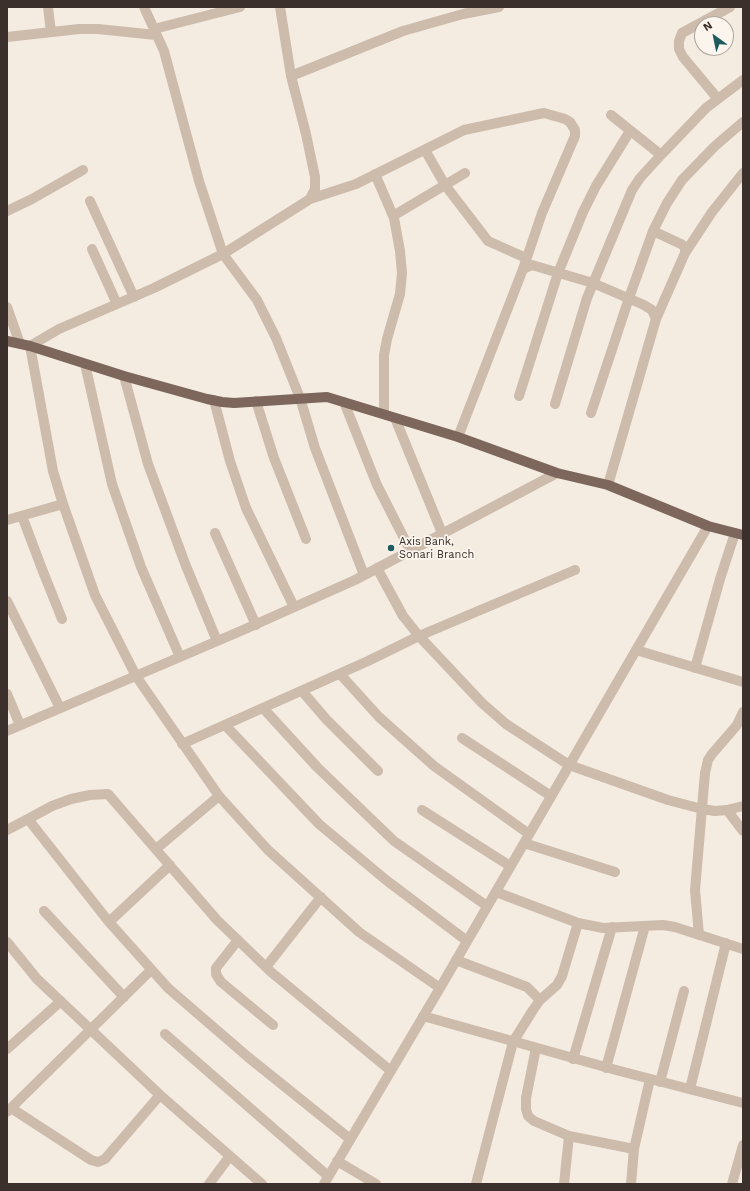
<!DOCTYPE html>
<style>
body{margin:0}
#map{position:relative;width:750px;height:1191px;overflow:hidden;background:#f4ebe1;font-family:"Work Sans",sans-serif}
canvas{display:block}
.frame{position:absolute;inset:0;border:8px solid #3b302b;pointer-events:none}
.north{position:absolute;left:694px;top:16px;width:40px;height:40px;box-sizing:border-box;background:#fbf5ee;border:1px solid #aea6a0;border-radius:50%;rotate:327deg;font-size:11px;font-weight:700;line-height:16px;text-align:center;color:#3b302b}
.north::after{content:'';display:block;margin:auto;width:14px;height:18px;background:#1f5a5e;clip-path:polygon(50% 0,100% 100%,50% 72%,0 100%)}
</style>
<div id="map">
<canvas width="750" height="1191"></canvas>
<div class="frame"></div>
<div class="north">N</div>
</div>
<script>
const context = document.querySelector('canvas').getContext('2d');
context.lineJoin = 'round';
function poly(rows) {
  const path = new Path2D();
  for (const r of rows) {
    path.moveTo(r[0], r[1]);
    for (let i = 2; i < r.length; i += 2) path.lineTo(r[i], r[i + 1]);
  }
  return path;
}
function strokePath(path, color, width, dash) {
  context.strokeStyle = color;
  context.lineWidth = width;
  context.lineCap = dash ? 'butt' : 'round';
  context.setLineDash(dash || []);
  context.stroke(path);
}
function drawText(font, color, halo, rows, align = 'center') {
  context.font = font + ' "Work Sans",sans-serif';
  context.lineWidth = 3.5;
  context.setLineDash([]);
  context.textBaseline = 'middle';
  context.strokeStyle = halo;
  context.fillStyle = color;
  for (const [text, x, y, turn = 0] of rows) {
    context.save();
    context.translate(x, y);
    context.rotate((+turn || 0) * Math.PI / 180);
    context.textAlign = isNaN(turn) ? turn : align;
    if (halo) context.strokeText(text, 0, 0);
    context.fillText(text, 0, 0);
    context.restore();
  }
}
strokePath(poly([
 [48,7,51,32],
 [144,7,164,51,199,181,223,254,257,300,276,338,300,398,315,448,364,575],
 [280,7,291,76,306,134,315,177,315,189,310,199,223,254,154,288,59,329,30,346,53,471,63,504,95,595,136,676,219,796,268,850,359,932,440,988],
 [154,29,240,7],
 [7,37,79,29,98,29,156,35],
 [291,76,403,31,463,14,499,7],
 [718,99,683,57,679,49,679,41,682,33,730,7],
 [611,115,661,155],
 [425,150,445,185,465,173],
 [375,174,394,218,400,251,402,273,400,294,387,339,384,355,384,414],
 [310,199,356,184,464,130,544,113,565,119,570,122,575,130,575,136,542,213,523,269],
 [90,201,134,297],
 [7,211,32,199,83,170],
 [393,216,445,185,488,241,526,258],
 [653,231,681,244,685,247,685,253,656,319],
 [92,249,117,304],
 [685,253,712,212,743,173],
 [7,307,20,344],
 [85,364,112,484,141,567,180,657],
 [124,376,148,464,186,566,217,641],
 [519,396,558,273,583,212,596,186,630,131],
 [214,400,230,461,246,508,294,607],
 [256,401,274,458,306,539],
 [344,402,377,485,410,550],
 [555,404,587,298,632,190,640,178,661,155,706,108,743,80],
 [591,413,629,298,653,231,667,203,682,180,715,146,743,122],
 [395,418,442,533],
 [458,437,523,269,532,265,593,283,644,305,652,310,656,319,608,485],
 [22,516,42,569,62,619],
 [7,520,63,504],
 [215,533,256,625],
 [377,568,403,616,419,636,482,703,506,724,569,765,668,800,702,809,715,811,727,810,743,806],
 [7,601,60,708],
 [636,650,743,682],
 [695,668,720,579,735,533],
 [340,674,379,717,434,766,529,834],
 [302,691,326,719,378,771],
 [7,694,20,725],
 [263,708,317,767,394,841,487,906],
 [225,725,319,824,386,880,467,941],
 [7,731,243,630,355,580,557,473],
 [462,738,551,796],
 [182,744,368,661,419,636,575,570],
 [422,810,510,866],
 [727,810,743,831],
 [28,819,52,806,71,799,90,795,108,794,217,920,271,972,391,1071],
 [7,830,28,819,109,922,168,988,248,1057,350,1139],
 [524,843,615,872],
 [156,849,219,796],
 [496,892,578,923,603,928,663,925,675,927,743,949],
 [44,911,124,997],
 [109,922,170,865],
 [699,935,695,890,705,773,708,760,712,754,737,725,743,712],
 [238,940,216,968,216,974,221,982,273,1025],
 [7,942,37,979,160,1095,262,1184],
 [456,960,527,987,540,1000],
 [266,967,321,897],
 [423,1016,616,1070,743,1103],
 [165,1034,328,1176],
 [536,1048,526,1098,526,1109,528,1116,534,1121,569,1136,634,1149],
 [7,1049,61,1001],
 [573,1059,612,927],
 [606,1068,645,926],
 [660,1082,684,991],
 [690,1089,726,943],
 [11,1108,91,1160,98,1162,105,1159,160,1095],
 [7,1112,151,970],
 [337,1161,376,1184],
 [209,1184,230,1156],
 [324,1184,440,988,708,526],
 [476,1184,513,1042,533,1010,540,1000,557,985,562,976,578,923],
 [564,1184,569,1136],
 [631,1184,634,1149,650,1079],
 [732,1184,743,1145]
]), '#cdbbac', 10);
strokePath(poly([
 [7,341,30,346,124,376,207,399,222,402,234,403,327,397,458,437,557,473,608,485,708,526,743,535]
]), '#7d675c', 10);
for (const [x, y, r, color] of [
 [391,548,4,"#1f5a5e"]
]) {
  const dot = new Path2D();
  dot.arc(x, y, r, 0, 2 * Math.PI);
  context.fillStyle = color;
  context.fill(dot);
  strokePath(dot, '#fbf5ee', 1.5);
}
drawText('11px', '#3b302b', '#fbf5ee', [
 ["Axis Bank,",399,542],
 ["Sonari Branch",399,555]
], 'left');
</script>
